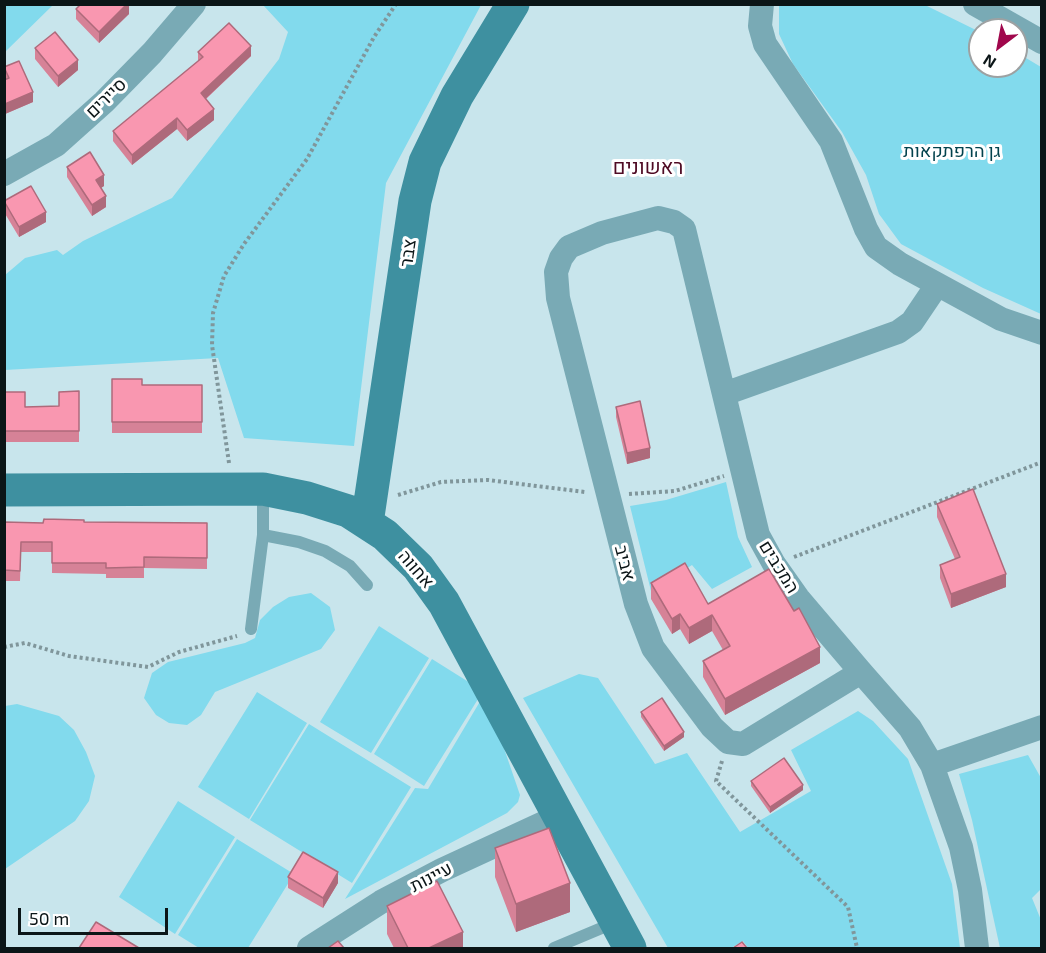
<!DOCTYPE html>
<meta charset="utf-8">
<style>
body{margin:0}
#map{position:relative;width:1046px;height:953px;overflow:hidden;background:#c8e5ec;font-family:"Exo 2",sans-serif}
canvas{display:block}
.frame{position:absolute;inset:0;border:6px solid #0b1517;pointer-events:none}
.north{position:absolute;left:968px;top:18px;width:60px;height:60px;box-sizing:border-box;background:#fff;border:2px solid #9da1a2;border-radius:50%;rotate:212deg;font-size:16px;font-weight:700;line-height:24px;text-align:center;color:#0b1517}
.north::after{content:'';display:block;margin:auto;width:21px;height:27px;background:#a0074c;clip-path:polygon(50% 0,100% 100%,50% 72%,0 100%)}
.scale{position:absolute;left:18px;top:908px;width:150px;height:27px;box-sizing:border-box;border:3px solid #0b1517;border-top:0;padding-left:8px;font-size:18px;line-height:21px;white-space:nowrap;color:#0b1517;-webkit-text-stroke:4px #fff;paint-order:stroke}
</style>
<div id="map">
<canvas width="1046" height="953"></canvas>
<div class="frame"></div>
<div class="north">N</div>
<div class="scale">50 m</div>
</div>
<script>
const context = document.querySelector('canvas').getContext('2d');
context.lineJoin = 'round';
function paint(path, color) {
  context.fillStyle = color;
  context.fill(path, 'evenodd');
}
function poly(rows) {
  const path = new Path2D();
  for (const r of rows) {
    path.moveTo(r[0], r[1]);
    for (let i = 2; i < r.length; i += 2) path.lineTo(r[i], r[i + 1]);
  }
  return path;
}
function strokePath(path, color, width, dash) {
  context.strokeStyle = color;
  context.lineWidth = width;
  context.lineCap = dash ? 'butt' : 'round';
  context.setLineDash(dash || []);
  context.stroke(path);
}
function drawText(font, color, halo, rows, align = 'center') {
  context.font = font + ' "Exo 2",Heebo,sans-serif';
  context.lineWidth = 6;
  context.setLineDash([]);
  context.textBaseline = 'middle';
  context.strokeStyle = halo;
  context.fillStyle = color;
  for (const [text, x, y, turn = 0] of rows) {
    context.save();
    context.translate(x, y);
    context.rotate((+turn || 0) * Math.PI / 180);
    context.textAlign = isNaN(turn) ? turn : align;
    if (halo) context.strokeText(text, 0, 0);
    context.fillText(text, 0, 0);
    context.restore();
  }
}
paint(poly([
 [5,4,53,4,53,5,5,52],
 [263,5,481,5,386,183,354,446,244,438,218,358,5,370,5,275,25,258,57,250,63,255,83,241,172,198,279,59,288,32],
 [779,5,925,5,980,32,980,66,1016,66,1016,52,1041,67,1041,314,983,288,901,244,879,214,866,175,842,132,793,64,779,34],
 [726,482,738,537,752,567,712,589,692,565,651,591,630,506,666,500],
 [311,593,330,607,335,630,321,649,215,692,201,715,187,725,169,723,156,715,144,698,152,673,168,662,245,643,255,638,260,620,273,607,289,597],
 [379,626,429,658,371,753,320,722],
 [432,659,483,691,424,786,374,754],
 [579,674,598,678,655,764,687,753,740,832,811,791,791,750,858,711,873,721,908,759,952,884,960,948,748,948,743,941,731,948,668,948,523,698],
 [257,692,307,723,249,819,198,787],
 [485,693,520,795,518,802,507,813,345,899,415,788,428,789],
 [17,704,59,716,74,730,86,752,95,776,89,801,75,821,5,869,5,706],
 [309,724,411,787,352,883,250,820],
 [1028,755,1041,778,1041,889,1032,898,1041,920,1041,948,1000,948,972,820,959,774],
 [178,801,235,837,175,934,119,897],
 [237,839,294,874,248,948,199,948,178,935]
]), '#82daed');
strokePath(poly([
 [229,463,212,345,213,313,224,276,244,244,307,159,374,37,396,4],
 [629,494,675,491,724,476],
 [398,495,441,482,488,480,585,492],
 [794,557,1042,462],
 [4,647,25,643,69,656,148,667,179,652,237,636],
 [722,761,716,781,848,907,857,948]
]), '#80969b', 4, [3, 3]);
strokePath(poly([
 [263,535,299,542,325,551,350,566,367,585],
 [251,629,263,535,263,490],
 [554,948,616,922]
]), '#79aab5', 12);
strokePath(poly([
 [762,4,760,26,765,44,831,141,866,229,876,247,900,264,1001,319,1042,333],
 [975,4,1042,42],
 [4,174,56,145,104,102,152,53,194,4],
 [724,394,898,332,912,322,937,285],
 [861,672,743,744,728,742,712,727,653,648,636,604,558,298,556,272,561,258,569,247,602,233,658,218,674,222,684,229,758,535,774,564,798,598,861,672,910,728,932,765,961,847,970,890,977,948],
 [932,765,1042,727],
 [309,948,381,902,442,870,559,816]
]), '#79aab5', 24);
strokePath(poly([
 [4,490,263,489,307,498,348,511,385,535,418,567,444,603,630,948],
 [367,523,415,201,425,162,457,96,513,4]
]), '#3e90a0', 33);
paint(poly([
 [129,4,129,14,99,43,76,19,76,9],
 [35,48,78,70,58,87,35,59],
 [198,52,251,56,206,99,214,120,187,141,177,129,132,165,113,141,113,131,198,61],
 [4,67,33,102,5,114,4,113],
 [67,167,104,186,101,188,106,207,92,216,67,177],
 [4,201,46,222,19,237,4,212],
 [112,379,142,385,202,385,202,433,112,433],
 [79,391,79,442,4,442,4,392,25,407,59,406],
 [616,407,650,458,627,464,616,417],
 [937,504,1006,587,951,608,940,578,940,565,955,559,937,517],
 [4,522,43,523,207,523,207,569,144,568,144,578,106,578,106,574,52,573,52,552,21,552,20,581,4,581],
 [651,583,708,604,820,663,725,715,703,677,703,661,723,650,712,631,689,644,680,629,672,634,651,599],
 [641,712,684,737,664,751,641,717],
 [751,781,803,790,770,813,751,786],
 [495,848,570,912,516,932,495,877],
 [288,877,338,883,323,908,288,888],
 [387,906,463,948,394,948,387,934]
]), '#d68297');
paint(poly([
 [127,4,129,4,129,14,99,43,99,32],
 [251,46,251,56,201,103,201,93],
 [78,60,78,70,58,87,58,76],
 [33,92,33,102,5,114,5,104],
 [214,109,214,120,187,141,187,130],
 [177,118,177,129,132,165,132,155],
 [104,175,104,186,96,191,96,180],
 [106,196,106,207,92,216,92,205],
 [46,212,46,222,19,237,19,227],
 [650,448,650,458,627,464,627,453],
 [1006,574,1006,587,951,608,951,594],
 [680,614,680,629,672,634,672,619],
 [712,615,712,631,689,644,689,628],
 [820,647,820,663,725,715,725,699],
 [684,732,684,737,664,751,664,746],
 [803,785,803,790,770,813,770,807],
 [338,872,338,883,323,908,323,898],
 [570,883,570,912,516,932,516,904],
 [463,932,463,948,429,948]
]), '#ae6a7b');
const building = poly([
 [81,4,127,4,99,32,76,9,81,4],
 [229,23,251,46,201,93,214,109,187,130,177,118,132,155,113,131,203,57,198,52,229,23],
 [55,32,78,60,58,76,35,48,55,32],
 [19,61,33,92,5,104,4,80,9,78,4,67,19,61],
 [90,152,104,175,96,180,106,196,92,205,67,167,90,152],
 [31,186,46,212,19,227,4,201,31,186],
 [112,379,142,379,142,385,202,385,202,422,112,422,112,379],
 [79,391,79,431,4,431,4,392,25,392,25,407,59,406,59,392,79,391],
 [640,401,650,448,627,453,616,407,640,401],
 [973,489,1006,574,951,594,940,565,960,557,937,504,973,489],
 [44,519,84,520,84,522,207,523,207,558,144,557,144,567,106,568,106,563,52,563,52,542,21,542,20,571,4,570,4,522,43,523,44,519],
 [685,563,708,604,769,569,794,611,799,608,820,647,725,699,703,661,730,646,712,615,689,628,680,614,672,619,651,583,685,563],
 [662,698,684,732,664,746,641,712,662,698],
 [784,758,803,785,770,807,751,781,784,758],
 [549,828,570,883,516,904,495,848,549,828],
 [303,852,338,872,323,898,288,877,303,852],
 [437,881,463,932,429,948,408,948,387,906,437,881],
 [96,922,139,948,79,948,96,922],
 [338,941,344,948,328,948,338,941],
 [742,942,747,948,733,948,742,942]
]);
paint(building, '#f997b0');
strokePath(building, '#ae6a7b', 1.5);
drawText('18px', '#0b1517', '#fff', [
 ["סיירים",106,98,-44],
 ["צבר",408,253,-82],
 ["אביב",625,563,76],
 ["המכבים",779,567,58],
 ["אחווה",416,569,49],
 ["עיינות",431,877,-27]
]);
drawText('18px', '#02424d', '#fff', [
 ["גן הרפתקאות",952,151]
]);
drawText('20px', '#4f0b24', '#fff', [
 ["ראשונים",648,167]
]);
</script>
